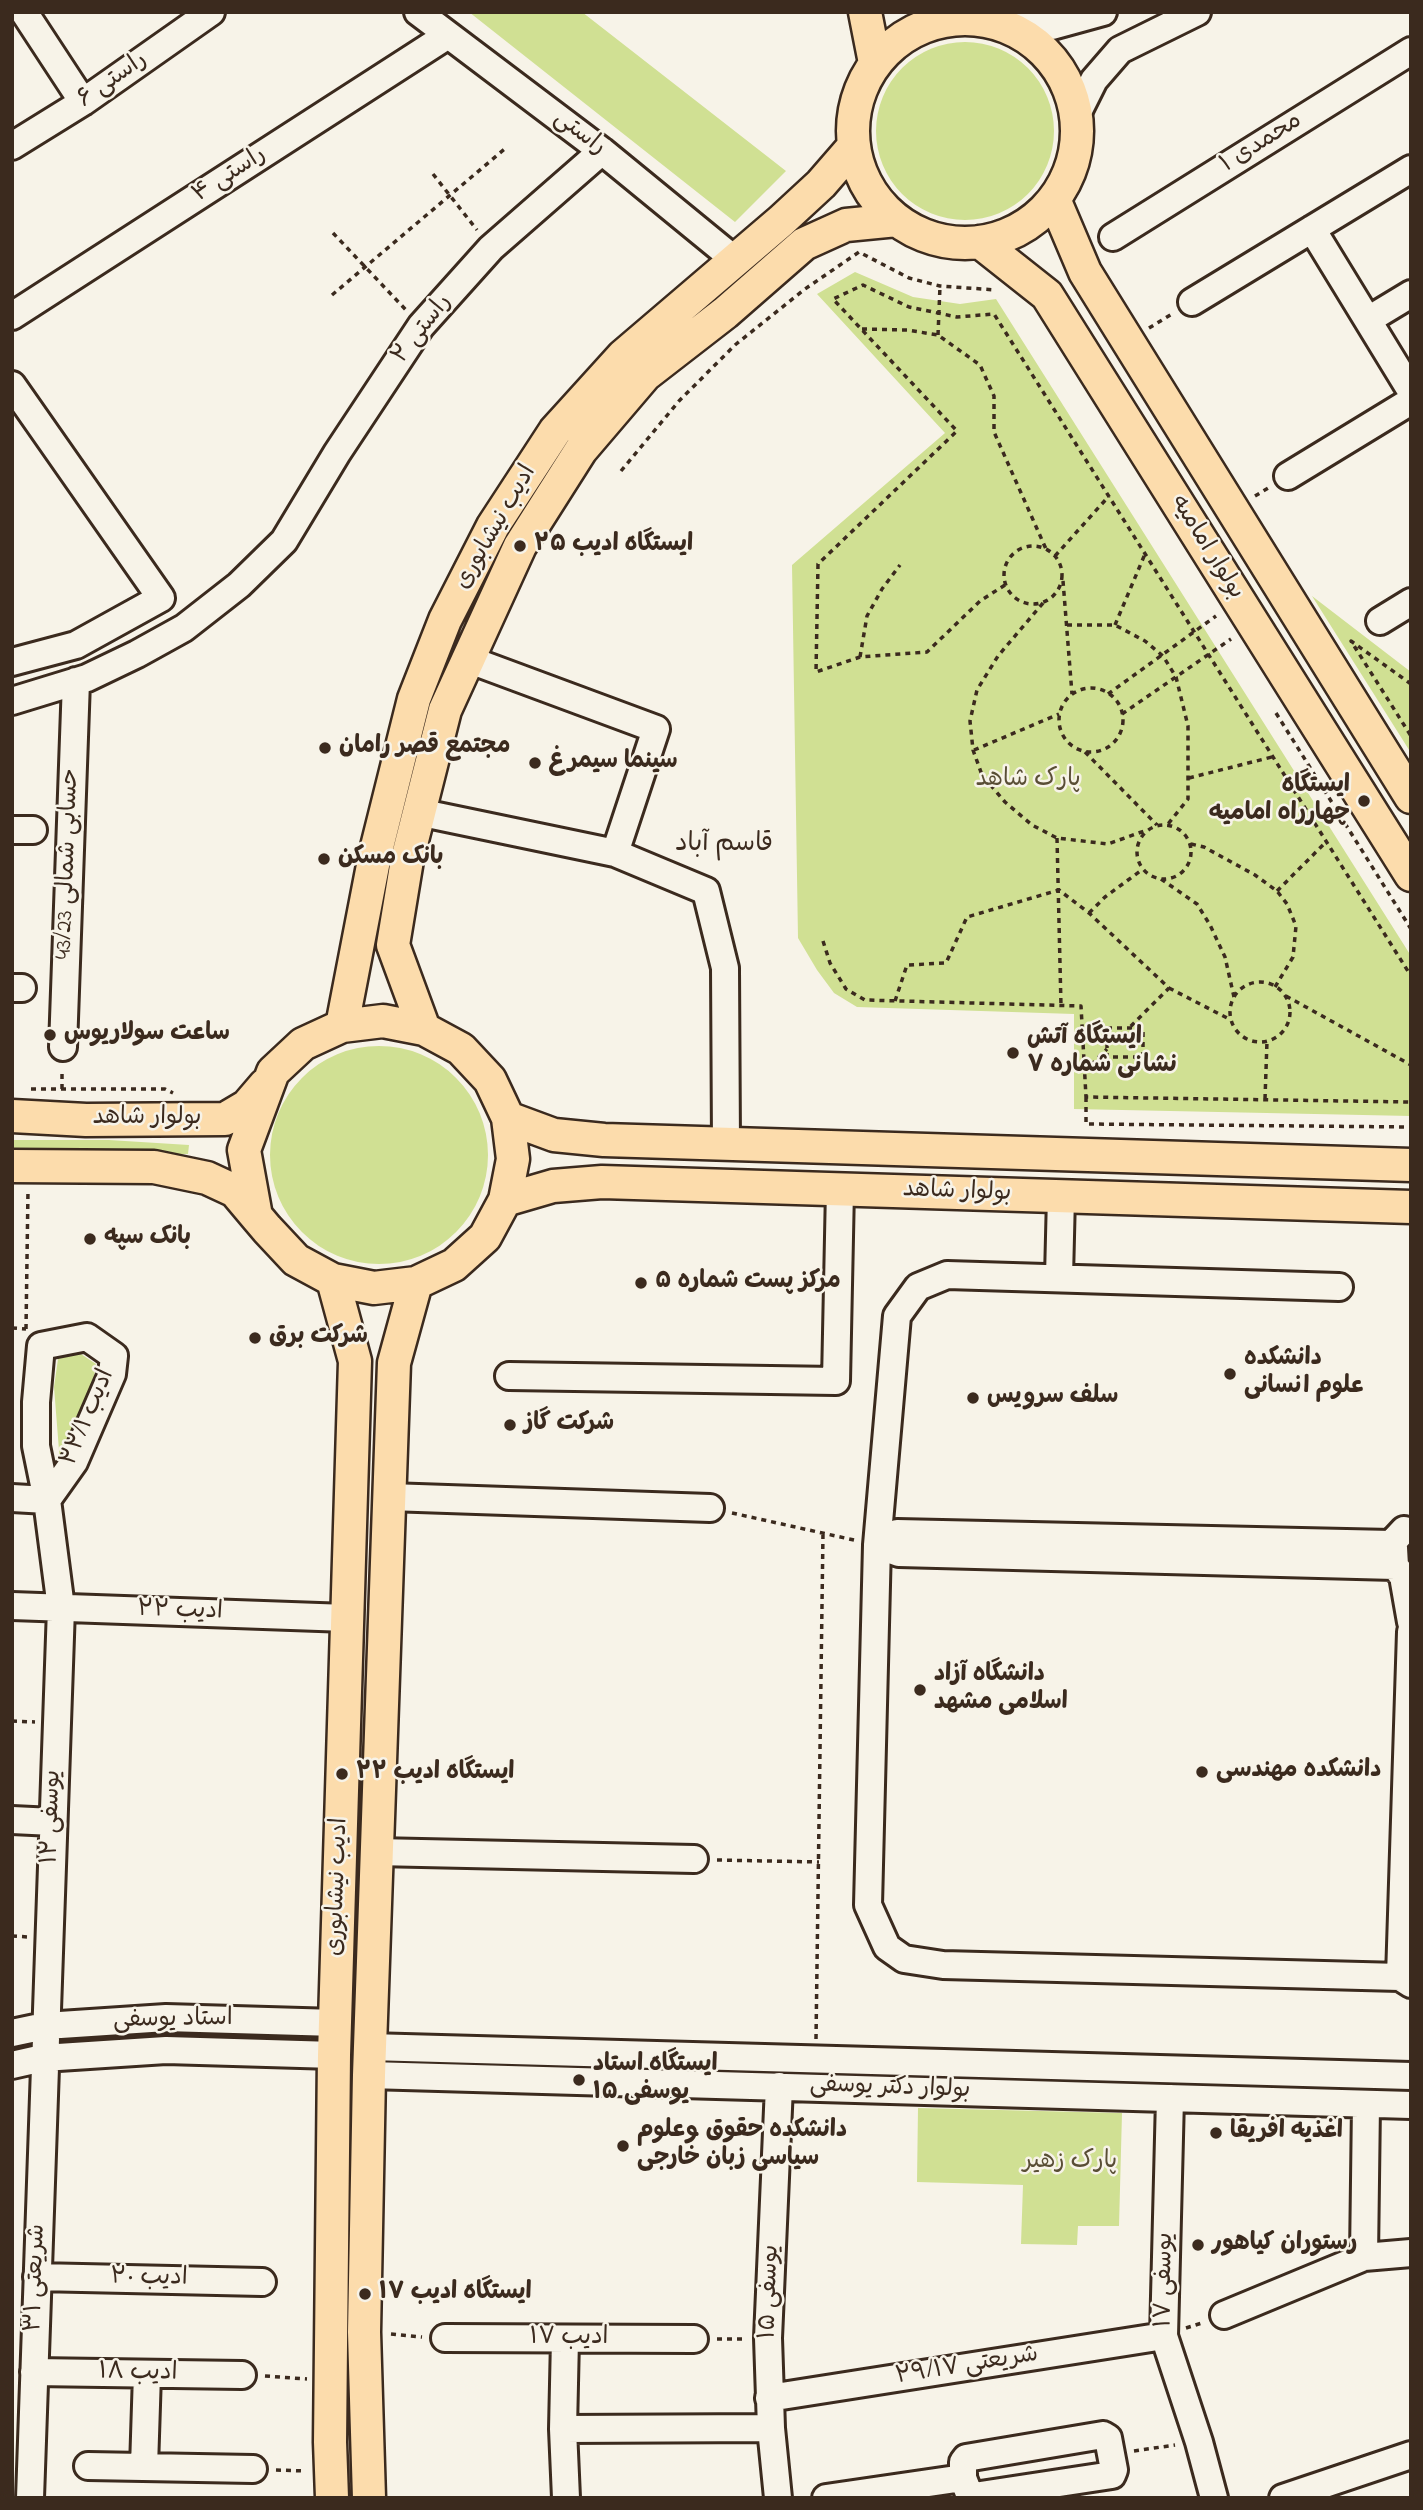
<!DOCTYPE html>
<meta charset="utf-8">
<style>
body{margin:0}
#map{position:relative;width:1423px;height:2510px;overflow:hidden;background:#f7f3e8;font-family:"Indie Flower",sans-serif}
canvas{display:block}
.frame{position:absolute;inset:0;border:14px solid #3b2a1e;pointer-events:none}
</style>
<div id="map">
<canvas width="1423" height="2510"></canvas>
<div class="frame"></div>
</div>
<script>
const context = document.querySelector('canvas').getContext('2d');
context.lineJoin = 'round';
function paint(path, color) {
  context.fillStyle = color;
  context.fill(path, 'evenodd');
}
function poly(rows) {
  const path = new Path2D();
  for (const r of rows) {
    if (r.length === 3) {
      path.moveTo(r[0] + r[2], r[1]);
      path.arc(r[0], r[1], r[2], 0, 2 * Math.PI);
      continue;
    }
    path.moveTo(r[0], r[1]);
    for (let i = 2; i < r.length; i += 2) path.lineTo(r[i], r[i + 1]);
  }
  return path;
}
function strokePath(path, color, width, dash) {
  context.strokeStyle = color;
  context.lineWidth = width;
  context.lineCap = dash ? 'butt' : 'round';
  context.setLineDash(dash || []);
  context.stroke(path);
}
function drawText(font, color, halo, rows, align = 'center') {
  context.font = font + ' "Indie Flower","Playpen Sans Arabic",sans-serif';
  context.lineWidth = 5;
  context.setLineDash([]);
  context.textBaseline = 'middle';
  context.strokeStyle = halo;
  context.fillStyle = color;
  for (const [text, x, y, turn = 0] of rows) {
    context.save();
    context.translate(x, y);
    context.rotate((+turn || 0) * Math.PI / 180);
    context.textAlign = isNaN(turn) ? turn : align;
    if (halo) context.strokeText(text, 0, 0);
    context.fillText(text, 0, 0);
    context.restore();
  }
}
paint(poly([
 [469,12,582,12,786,171,735,222],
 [965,131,89],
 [855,272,913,297,960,304,996,299,1411,956,1411,1116,1074,1109,1074,1014,857,1007,834,993,817,970,798,938,792,565,945,433,817,294],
 [1312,596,1411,672,1411,753],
 [379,1155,109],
 [12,1140,109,1140,189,1145,188,1154,12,1154],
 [59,1352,81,1354,96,1364,93,1383,60,1463,54,1387],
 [918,2108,1122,2113,1119,2226,1078,2226,1077,2245,1021,2244,1023,2185,917,2182]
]), '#d0e093');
const minor = poly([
 [24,12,83,102],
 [418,12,602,151,735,260],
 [1007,27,1052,26,1103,12],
 [1076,116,1094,80,1120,50,1197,12],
 [12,146,83,102,211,12],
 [1312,229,1411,391],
 [1113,237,1411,51],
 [1192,302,1411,169],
 [12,316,448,35],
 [1368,320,1411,294],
 [12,385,161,598,76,645,12,662],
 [1288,476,1411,401],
 [1380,621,1411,602],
 [12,701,87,678,137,654,184,628,239,585,284,541,337,453,421,326,491,248,602,151],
 [418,812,615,853,656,729,470,660],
 [12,830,33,830],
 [615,853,706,891,725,968,726,1144],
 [12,988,22,988],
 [63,1047,76,681],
 [1059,1277,1061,1196],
 [1339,1287,947,1275,918,1287,897,1316,877,1545,868,1905,887,1947,904,1959,943,1965,1400,1977,1411,1984],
 [509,1376,836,1381,840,1189],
 [389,1497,710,1508],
 [12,1498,47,1500,74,1462,112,1374,114,1356,87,1337,41,1346,36,1402,36,1446,47,1500,61,1608,30,2498],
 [877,1545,897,1533,1391,1544,1404,1530],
 [877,1545,899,1553,1395,1566],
 [1394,1548,1395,1566,1411,1587],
 [1404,1582,1411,1622],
 [12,1606,347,1618],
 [12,1820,53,1822],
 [376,1852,694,1859],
 [1400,1977,1411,1632],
 [12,2033,45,2026,166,2018,336,2023],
 [369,2047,1411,2076],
 [12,2065,43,2058,166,2050,334,2055],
 [369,2075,1411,2105],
 [1170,2098,1164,2336,1199,2442,1214,2498],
 [1364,2257,1366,2104],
 [37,2277,262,2282],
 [1224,2315,1364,2257,1411,2253],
 [445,2338,694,2339],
 [565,2339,563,2429,771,2428],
 [34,2372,242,2375],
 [769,2398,1164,2336],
 [563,2429,566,2498],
 [1103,2435,1108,2438,1114,2470,1112,2475,974,2496,968,2491,963,2478,963,2462,966,2458,1103,2435],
 [88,2466,253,2469],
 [144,2467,147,2374],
 [778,2498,771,2428,768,2338,779,2086],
 [826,2498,963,2478],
 [1283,2498,1411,2455]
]);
const major = poly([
 [865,12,875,63],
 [965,131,112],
 [1054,199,1085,272,1411,797],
 [980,242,1047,295,1411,875],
 [342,1026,375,855,414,699,445,620,493,526,555,431,623,356,781,221,821,184,854,146],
 [424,1029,393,945,407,860,445,710,520,546,581,450,645,375,725,313,804,244,846,225,897,220],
 [12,1116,86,1120,225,1119,247,1106,265,1085],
 [508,1118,554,1135,604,1140,1411,1165],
 [12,1166,154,1167,207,1178,235,1191,256,1216,267,1229,296,1260,333,1280,374,1288,416,1283,454,1265,485,1237,505,1200,513,1159,508,1118,490,1080,461,1049,424,1029,383,1021,342,1026,303,1044,273,1072,244,1150,256,1216],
 [505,1200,553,1186,602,1182,1411,1207],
 [332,2498,330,2442,334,2055,355,1361,333,1280],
 [369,2498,364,2332,369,2075,394,1363,416,1283]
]);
strokePath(minor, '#3b2a1e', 32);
strokePath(major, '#3b2a1e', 37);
strokePath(poly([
 [433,174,477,230],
 [333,233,406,310],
 [332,295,507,147],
 [1149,328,1172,314],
 [862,329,907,330,938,335,980,365,994,396,994,432,1046,549],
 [938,335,940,286],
 [621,471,679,401,735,345,805,289,859,252,909,278,940,286,996,290],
 [1255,496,1270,487],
 [1033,575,29],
 [1055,556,1109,496],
 [1063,581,1072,694],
 [1005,585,980,601,927,652,860,657,816,672,818,564,957,431,833,299,863,285,909,307,957,317,994,314,1411,976],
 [1043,603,998,656,977,690,970,721,973,750,982,775,1005,802,1032,825,1057,838,1108,844,1147,830],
 [1067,625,1115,625,1145,641,1163,656,1176,677,1188,726,1188,799,1168,824],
 [1115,625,1145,554],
 [860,657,867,616,882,589,900,565],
 [1411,684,1351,641,1411,736],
 [1091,720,32],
 [1108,694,1216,616],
 [1276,713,1411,929],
 [1122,714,1231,639],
 [974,750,1059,714],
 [1085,752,1157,825],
 [1189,778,1272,757],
 [1164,852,27],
 [1057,838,1061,1006],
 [1191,844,1204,847,1255,875,1277,891,1287,904,1296,926,1293,957,1275,987],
 [1161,879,1197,904,1210,925,1225,957,1234,997],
 [1277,891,1326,842],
 [1089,913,1105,897,1143,869],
 [823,941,830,963,846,989,865,1000,1081,1006,1086,1097,1411,1102],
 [1260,1012,30],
 [1169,988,1231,1020],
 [1286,996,1411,1065],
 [895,1001,907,965,946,963,967,917,1059,890,1089,913,1169,988,1129,1028],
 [1107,1028,1143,1028,1143,1057,1107,1057,1107,1028],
 [1084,1072,1107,1049],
 [31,1089,165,1089,173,1093],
 [62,1089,62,1070],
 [1086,1097,1086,1124,1411,1127],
 [1265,1099,1267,1041],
 [12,1328,26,1329],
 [26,1329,28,1190],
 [732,1513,854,1540],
 [12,1721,35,1722],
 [717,1860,819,1862],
 [12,1936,29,1937],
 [816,2039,823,1533],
 [1186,2328,1202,2323],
 [391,2334,422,2337],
 [717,2339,744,2339],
 [265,2376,307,2379],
 [1134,2451,1175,2445],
 [276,2470,306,2471]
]), '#3b2a1e', 3.5, [5, 5]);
strokePath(minor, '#f7f3e8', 26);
strokePath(major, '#fcdcac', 32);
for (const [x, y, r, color] of [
 [520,546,7,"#3b2a1e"],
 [325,748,7,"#3b2a1e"],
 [535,763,7,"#3b2a1e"],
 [1364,801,7,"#3b2a1e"],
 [324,859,7,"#3b2a1e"],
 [50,1035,7,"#3b2a1e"],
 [1013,1053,7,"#3b2a1e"],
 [90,1239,7,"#3b2a1e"],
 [641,1283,7,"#3b2a1e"],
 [255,1338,7,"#3b2a1e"],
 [1230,1374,7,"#3b2a1e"],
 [973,1398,7,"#3b2a1e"],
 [510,1425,7,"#3b2a1e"],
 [920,1690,7,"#3b2a1e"],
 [1202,1772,7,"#3b2a1e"],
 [342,1774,7,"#3b2a1e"],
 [579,2080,7,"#3b2a1e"],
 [1216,2133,7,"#3b2a1e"],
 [623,2146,7,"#3b2a1e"],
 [1198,2245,7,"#3b2a1e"],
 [365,2294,7,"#3b2a1e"]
]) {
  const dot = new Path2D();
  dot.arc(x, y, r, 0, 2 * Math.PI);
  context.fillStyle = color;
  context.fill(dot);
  strokePath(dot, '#f7f3e8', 2.5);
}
drawText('24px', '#3b2a1e', '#f7f3e8', [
 ["راستی ۶",113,81,-35],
 ["راستی",579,134,37],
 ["محمدی ۱",1262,144,-32],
 ["راستی ۴",230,176,-33],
 ["راستی ۲",423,330,-52],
 ["ادیب نیشابوری",497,528,-60],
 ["بولوار امامیه",1206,548,58],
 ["حسابی شمالی 43/23",69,864,-88],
 ["بولوار شاهد",147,1119],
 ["بولوار شاهد",957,1193,2],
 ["ادیب ۲۲/۱",89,1418,-67],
 ["ادیب ۲۲",180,1612,2],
 ["یوسفی ۱۲",53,1817,-88],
 ["ادیب نیشابوری",339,1887,-88],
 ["استاد یوسفی",173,2021,-1],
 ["بولوار دکتر یوسفی",890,2089,2],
 ["شریعتی ۳۱",37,2278,-88],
 ["ادیب ۲۰",149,2279,1],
 ["یوسفی ۱۷",1166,2280,-89],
 ["یوسفی ۱۵",771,2292,-88],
 ["ادیب ۱۷",569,2339],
 ["شریعتی ۲۹/۱۷",967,2367,-9],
 ["ادیب ۱۸",138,2374,1]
]);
drawText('bold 24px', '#3b2a1e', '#f7f3e8', [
 ["ایستگاه ادیب ۲۵",534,546],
 ["مجتمع قصر رامان",339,748],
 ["سینما سیمرغ",549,763],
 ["ایستگاه",1350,787,"right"],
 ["چهارراه امامیه",1350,815,"right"],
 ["بانک مسکن",338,859],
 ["ساعت سولاریوس",64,1035],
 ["ایستگاه آتش",1027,1039],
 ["نشانی شماره ۷",1027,1067],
 ["بانک سپه",104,1239],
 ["مرکز پست شماره ۵",655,1283],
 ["شرکت برق",269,1338],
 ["دانشکده",1244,1360],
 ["علوم انسانی",1244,1388],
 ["سلف سرویس",987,1398],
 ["شرکت گاز",524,1425],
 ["دانشگاه آزاد",934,1676],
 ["اسلامی مشهد",934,1704],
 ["دانشکده مهندسی",1216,1772],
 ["ایستگاه ادیب ۲۲",356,1774],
 ["ایستگاه استاد",593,2066],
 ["یوسفی ۱۵",593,2094],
 ["دانشکده حقوق وعلوم",637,2132],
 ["سیاسی زبان خارجی",637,2160],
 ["اغذیه افریقا",1230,2133],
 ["رستوران کیاهور",1212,2245],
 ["ایستگاه ادیب ۱۷",379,2294]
], 'left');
drawText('24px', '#594e35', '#f7f3e8', [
 ["پارک شاهد",1028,781],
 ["پارک زهیر",1070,2163]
]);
drawText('26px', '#3b2a1e', '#f7f3e8', [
 ["قاسم آباد",724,846]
]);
</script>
